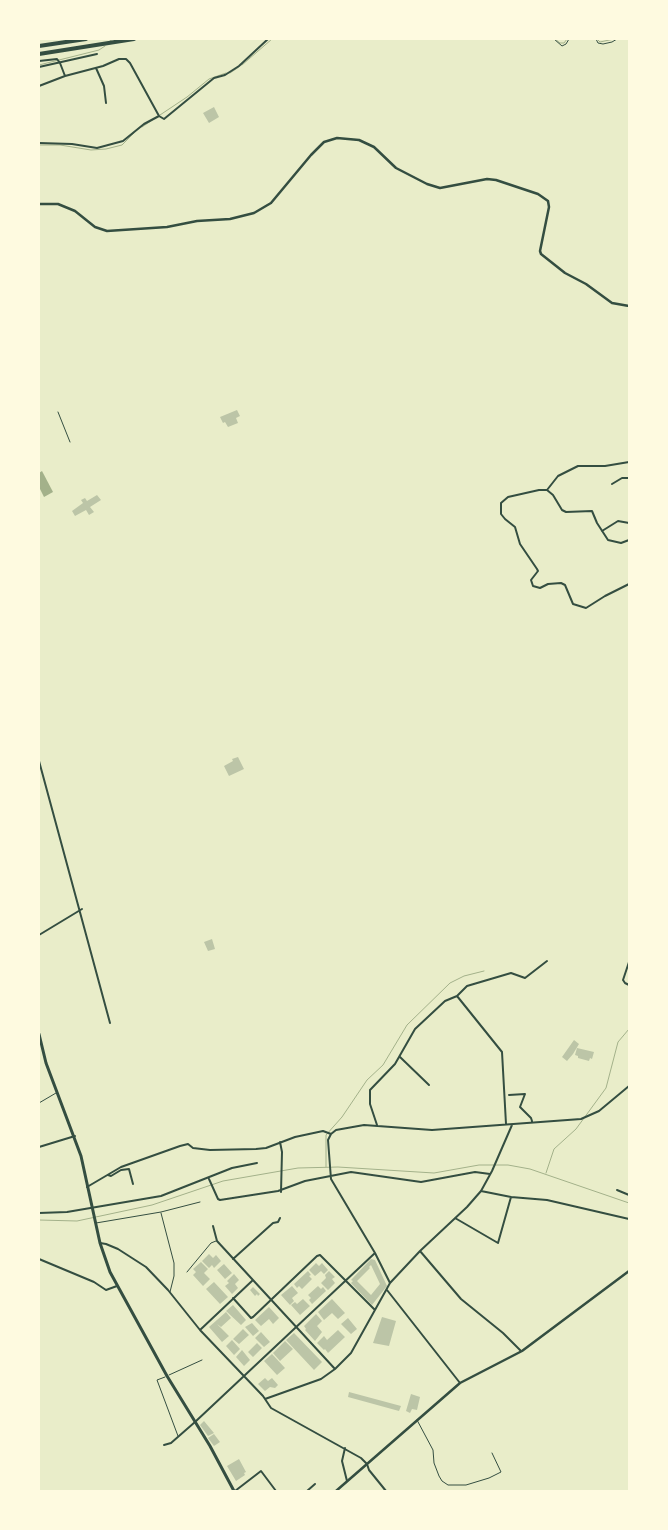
<!DOCTYPE html>
<style>
body{margin:0}
#map{position:relative;width:668px;height:1530px;overflow:hidden;background:#e9edc9;font-family:"Alegreya Sans",sans-serif}
canvas{display:block}
.frame{position:absolute;inset:0;border:40px solid #fefae0;pointer-events:none}
</style>
<div id="map">
<canvas width="668" height="1530"></canvas>
<div class="frame"></div>
</div>
<script>
const context = document.querySelector('canvas').getContext('2d');
context.lineJoin = 'round';
function paint(path, color) {
  context.fillStyle = color;
  context.fill(path, 'evenodd');
}
function poly(rows) {
  const path = new Path2D();
  for (const r of rows) {
    path.moveTo(r[0], r[1]);
    for (let i = 2; i < r.length; i += 2) path.lineTo(r[i], r[i + 1]);
  }
  return path;
}
function strokePath(path, color, width, dash) {
  context.strokeStyle = color;
  context.lineWidth = width;
  context.lineCap = dash ? 'butt' : 'round';
  context.setLineDash(dash || []);
  context.stroke(path);
}
paint(poly([
 [42,471,53,492,44,497,39,487,39,473]
]), '#a3b18a');
strokePath(poly([
 [555,39,560,43,564,43,567,39],
 [597,39,600,42,614,39],
 [110,41,113,39],
 [39,65,99,50,105,46],
 [242,65,272,39],
 [230,73,239,67],
 [142,127,187,97,209,79,226,73],
 [39,145,60,145,91,150,106,149,122,145,134,133],
 [326,1167,326,1135,342,1117,367,1080,383,1065,407,1025,450,983,464,976,484,971],
 [546,1173,554,1149,576,1129,606,1088,618,1042,629,1029],
 [39,1220,77,1221,152,1205,223,1181,298,1168,338,1167,434,1173,479,1165,508,1165,530,1169,629,1203]
]), '#a3b18a', 1);
paint(poly([
 [214,107,219,117,209,123,203,113],
 [237,410,240,416,236,418,238,423,228,427,225,422,223,423,220,417],
 [97,495,101,500,90,507,94,512,89,515,86,510,75,516,72,511,83,503,81,500,85,498,87,501],
 [238,757,244,769,229,776,224,766,233,761,232,759],
 [212,939,215,949,208,951,204,942],
 [574,1040,579,1044,573,1054,567,1061,562,1057],
 [577,1048,594,1052,592,1059,590,1058,589,1061,578,1058,578,1056,575,1055],
 [209,1254,213,1258,216,1255,221,1261,214,1268,212,1265,209,1268,202,1261],
 [371,1259,375,1260,387,1286,372,1305,351,1283,353,1281,351,1280],
 [371,1265,380,1284,371,1295,357,1281,370,1268,369,1267],
 [201,1262,208,1269,204,1273,210,1279,203,1286,193,1275,196,1272,193,1269],
 [316,1263,319,1266,322,1263,328,1270,324,1274,321,1271,315,1276,309,1270],
 [224,1264,232,1273,225,1279,217,1270],
 [308,1271,311,1275,309,1276,312,1279,302,1289,299,1286,297,1288,294,1284],
 [329,1271,335,1277,332,1279,335,1283,328,1290,321,1283,326,1278,325,1275],
 [234,1274,239,1280,235,1284,238,1288,232,1294,225,1286,229,1283,227,1281],
 [214,1282,228,1297,220,1304,206,1289],
 [292,1286,298,1293,292,1298,294,1301,290,1305,281,1295],
 [318,1286,321,1289,323,1287,326,1291,312,1304,309,1300,311,1298,308,1295],
 [253,1287,260,1294,258,1296,257,1294,255,1296,250,1290],
 [303,1299,310,1306,300,1315,291,1305,295,1302,297,1304],
 [332,1299,345,1313,338,1319,332,1313,324,1320,318,1312],
 [233,1305,246,1320,241,1325,226,1311],
 [269,1307,279,1318,273,1324,269,1319,261,1326,255,1320],
 [226,1312,231,1318,221,1327,217,1324,229,1336,222,1342,209,1327],
 [316,1314,322,1321,317,1326,322,1332,315,1341,305,1330,306,1329,304,1326],
 [382,1317,396,1321,389,1346,373,1343],
 [348,1318,357,1329,351,1334,341,1324],
 [252,1323,259,1331,253,1336,245,1327],
 [243,1329,249,1335,239,1344,233,1339],
 [338,1330,345,1337,328,1353,325,1349,324,1350,317,1343,324,1336,327,1340],
 [261,1332,270,1342,264,1347,255,1338],
 [294,1333,322,1362,314,1370,286,1340],
 [232,1340,240,1349,234,1355,226,1346],
 [285,1341,293,1349,280,1361,273,1353],
 [257,1343,262,1348,253,1357,248,1352],
 [242,1350,250,1360,244,1366,236,1357],
 [272,1354,285,1368,277,1375,264,1361],
 [265,1378,268,1381,272,1378,278,1385,275,1388,270,1387,265,1391,258,1384],
 [349,1392,401,1406,399,1411,348,1397],
 [411,1394,420,1397,417,1410,412,1409,410,1413,406,1411],
 [204,1421,214,1433,208,1436,200,1425],
 [214,1434,220,1442,214,1446,208,1438],
 [239,1459,246,1472,244,1473,245,1475,236,1481,227,1466]
]), '#bcc5a7');
strokePath(poly([
 [554,39,562,46,566,44,569,39],
 [596,39,598,43,603,44,612,42,617,39]
]), '#344e41', 1);
strokePath(poly([
 [58,412,70,442],
 [39,1103,56,1093],
 [161,1213,174,1263,174,1276,170,1292],
 [96,1223,161,1212,200,1202],
 [187,1272,211,1243,216,1241],
 [169,1375,202,1360],
 [165,1377,157,1380,178,1436],
 [417,1420,433,1450,434,1463,439,1476,442,1481,448,1485,466,1485,489,1478,501,1472,492,1453]
]), '#344e41', 1);
strokePath(poly([
 [39,61,57,59,60,63,65,76,103,66,119,59,126,59,130,63,159,116,164,119,214,78,225,75,239,66,268,39],
 [39,67,97,54],
 [96,68,104,86,106,103],
 [39,86,65,76],
 [39,143,72,144,97,148,123,141,144,124,159,116],
 [612,484,622,478,629,478],
 [547,490,558,476,578,466,605,466,629,462],
 [602,531,618,521,629,523],
 [629,540,621,543,608,540,597,523,592,511,566,512,562,510,553,495,547,490,539,490,508,497,501,503,501,514,505,519,515,527,520,544,537,569,538,571,531,580,533,586,540,588,548,584,561,583,565,585,573,604,586,608,605,596,629,584],
 [39,761,110,1023],
 [39,935,82,909],
 [629,962,623,980,625,983,629,985],
 [457,996,502,1052,506,1124],
 [400,1057,429,1085],
 [509,1095,525,1094,520,1107,531,1118,532,1121],
 [377,1125,370,1104,370,1090,395,1064,415,1029,445,1001,457,996,467,986,511,973,525,978,547,961],
 [331,1134,336,1130,364,1125,432,1130,581,1119,599,1111,629,1086],
 [331,1134,328,1140,331,1179,375,1253,390,1283],
 [280,1142,282,1152,281,1192],
 [39,1147,75,1136],
 [108,1175,111,1176,121,1170,129,1169,133,1184],
 [209,1179,218,1199,220,1200,278,1191,305,1181,351,1172,421,1182,475,1172,490,1174],
 [87,1187,121,1167,180,1146,188,1144,193,1148,210,1150,256,1149,266,1148,295,1137,323,1131,331,1134],
 [617,1190,629,1195],
 [481,1191,511,1197,547,1200,629,1219],
 [39,1213,67,1212,161,1196,232,1168,257,1163],
 [455,1218,498,1243,511,1197],
 [213,1226,217,1241,335,1369],
 [100,1243,106,1244,118,1249,146,1267,168,1290,200,1330,263,1396,271,1408,361,1458,367,1464,369,1470,386,1491],
 [420,1251,461,1299,503,1333,521,1351],
 [39,1259,94,1282,106,1290,117,1286],
 [233,1259,273,1223,278,1222,280,1218],
 [387,1290,460,1383],
 [233,1298,251,1318,253,1317,317,1256,320,1255,375,1310],
 [200,1330,253,1280],
 [265,1399,321,1379,335,1369,351,1353,390,1283,420,1251,467,1207,481,1191,492,1171,512,1125],
 [164,1445,171,1443,195,1422,375,1253],
 [345,1448,342,1461,347,1481],
 [235,1491,261,1471,276,1491],
 [307,1491,315,1484]
]), '#344e41', 2);
strokePath(poly([
 [39,204,58,204,75,211,95,227,107,231,167,227,197,221,230,219,254,213,271,203,311,155,324,142,337,138,359,140,374,147,396,168,427,184,440,188,487,179,496,180,538,194,548,201,549,207,540,251,541,254,565,273,586,284,612,303,629,306],
 [336,1491,460,1383,522,1351,629,1271]
]), '#344e41', 2.5);
strokePath(poly([
 [39,1034,46,1063,81,1156,100,1243,110,1272,167,1376,210,1446,234,1491]
]), '#344e41', 3);
strokePath(poly([
 [39,46,86,39],
 [39,54,134,39]
]), '#344e41', 4);
</script>
